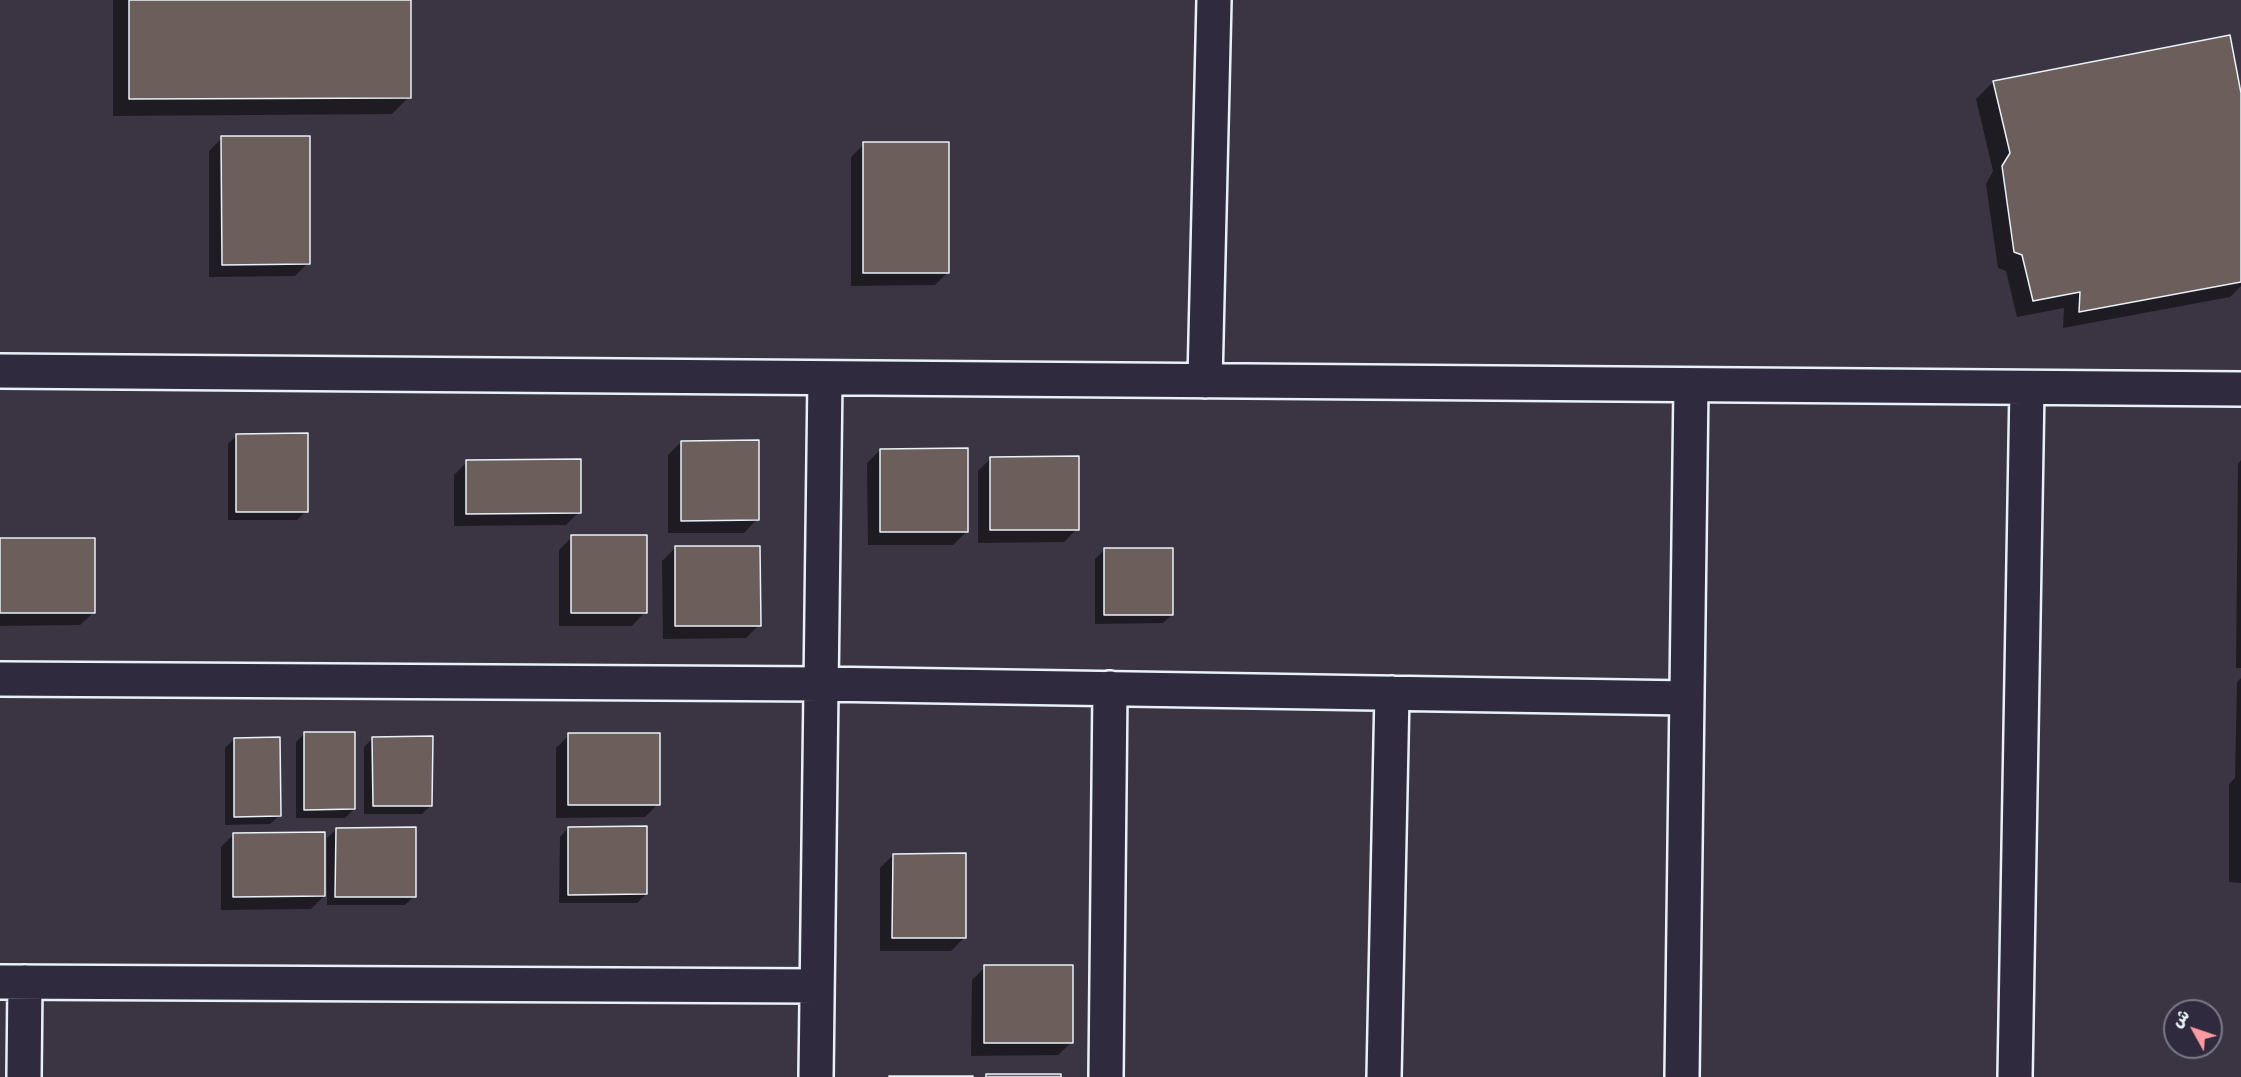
<!DOCTYPE html>
<meta charset="utf-8">
<style>
body{margin:0}
#map{position:relative;width:2241px;height:1077px;overflow:hidden;background:#3b3443;font-family:"Shantell Sans","Playpen Sans Arabic",sans-serif}
canvas{display:block}
.north{position:absolute;left:2163px;top:999px;width:60px;height:60px;box-sizing:border-box;background:#2f2a3d;border:2px solid #797a88;border-radius:50%;rotate:310deg;font-size:16px;font-weight:700;line-height:24px;text-align:center;color:#e8f1f8}
.north::after{content:'';display:block;margin:auto;width:21px;height:27px;background:#ff9aa2;clip-path:polygon(50% 0,100% 100%,50% 72%,0 100%)}
</style>
<div id="map">
<canvas width="2241" height="1077"></canvas>
<div class="north">ش</div>
</div>
<script>
const context = document.querySelector('canvas').getContext('2d');
context.lineJoin = 'round';
function paint(path, color) {
  context.fillStyle = color;
  context.fill(path, 'evenodd');
}
function poly(rows) {
  const path = new Path2D();
  for (const r of rows) {
    path.moveTo(r[0], r[1]);
    for (let i = 2; i < r.length; i += 2) path.lineTo(r[i], r[i + 1]);
  }
  return path;
}
function strokePath(path, color, width, dash) {
  context.strokeStyle = color;
  context.lineWidth = width;
  context.lineCap = dash ? 'butt' : 'round';
  context.setLineDash(dash || []);
  context.stroke(path);
}
paint(poly([
 [113,0,409,0,409,97,392,114,113,116],
 [2229,37,2241,102,2241,286,2230,297,2063,328,2064,308,2017,317,2006,271,1998,268,1986,184,1993,171,1976,99,1993,82],
 [222,138,308,263,295,276,209,277,209,151],
 [864,144,948,272,935,285,851,286,851,157],
 [236,436,306,511,297,520,228,520,228,444],
 [681,442,757,519,744,533,668,533,668,455],
 [880,450,966,532,953,545,868,545,867,463],
 [991,458,1077,529,1064,542,978,543,978,471],
 [2241,460,2241,668,2236,668,2238,464],
 [467,462,579,512,566,525,454,526,454,475],
 [572,537,645,612,632,626,559,626,559,550],
 [0,541,94,612,80,625,0,626],
 [675,548,759,625,746,638,663,639,662,561],
 [1104,550,1172,615,1163,623,1095,624,1095,559],
 [2241,678,2241,883,2229,882,2229,784,2235,778,2237,682],
 [304,734,354,809,345,818,296,818,296,742],
 [569,735,658,804,645,817,556,818,556,748],
 [373,738,431,805,422,814,364,814,364,747],
 [234,739,279,816,270,824,225,825,225,748],
 [568,828,646,894,637,903,559,903,560,837],
 [336,830,414,896,405,905,327,905,327,838],
 [234,834,324,896,311,909,221,910,221,847],
 [893,855,964,938,951,951,880,951,880,868],
 [985,967,1072,1042,1058,1055,971,1056,972,980]
]), '#0007');
const building = poly([
 [129,0,411,0,411,98,129,99,129,0],
 [2230,35,2241,93,2241,282,2079,312,2080,292,2033,301,2022,255,2014,252,2002,166,2010,153,1993,81,2230,35],
 [221,136,310,136,310,264,222,265,221,136],
 [863,142,949,142,949,273,863,273,863,142],
 [308,433,308,512,236,512,236,434,308,433],
 [759,440,759,520,681,521,681,441,759,440],
 [968,448,968,532,880,532,880,449,968,448],
 [1079,456,1079,530,990,530,990,457,1079,456],
 [581,459,581,513,466,514,466,460,581,459],
 [571,535,647,535,647,613,571,613,571,535],
 [0,538,95,538,95,613,0,613,0,538],
 [675,546,760,546,761,626,675,626,675,546],
 [1104,548,1173,548,1173,615,1104,615,1104,548],
 [304,732,355,732,355,809,304,810,304,732],
 [568,733,660,733,660,805,568,805,568,733],
 [433,736,432,806,373,806,372,737,433,736],
 [280,737,281,816,234,817,234,738,280,737],
 [647,826,647,894,568,895,568,827,647,826],
 [416,827,416,897,335,897,336,828,416,827],
 [325,832,325,896,233,897,233,833,325,832],
 [966,853,966,938,892,938,893,854,966,853],
 [984,965,1073,965,1073,1043,984,1043,984,965],
 [986,1074,1061,1074,1061,1077,986,1077,986,1074],
 [889,1076,973,1076,973,1077,889,1077,889,1076]
]);
paint(building, '#6c5e5a');
strokePath(building, '#e8f1f8', 1.5);
const minor = poly([
 [0,371,2241,389],
 [1205,381,1214,0],
 [0,679,821,684,1687,698],
 [0,982,817,986],
 [24,1077,25,982],
 [816,1077,825,378],
 [1106,1077,1110,688],
 [1384,1077,1392,693],
 [1682,1077,1691,385],
 [2015,1077,2027,388]
]);
strokePath(minor, '#e8f1f8', 38);
strokePath(minor, '#2f2a3d', 33);
</script>
